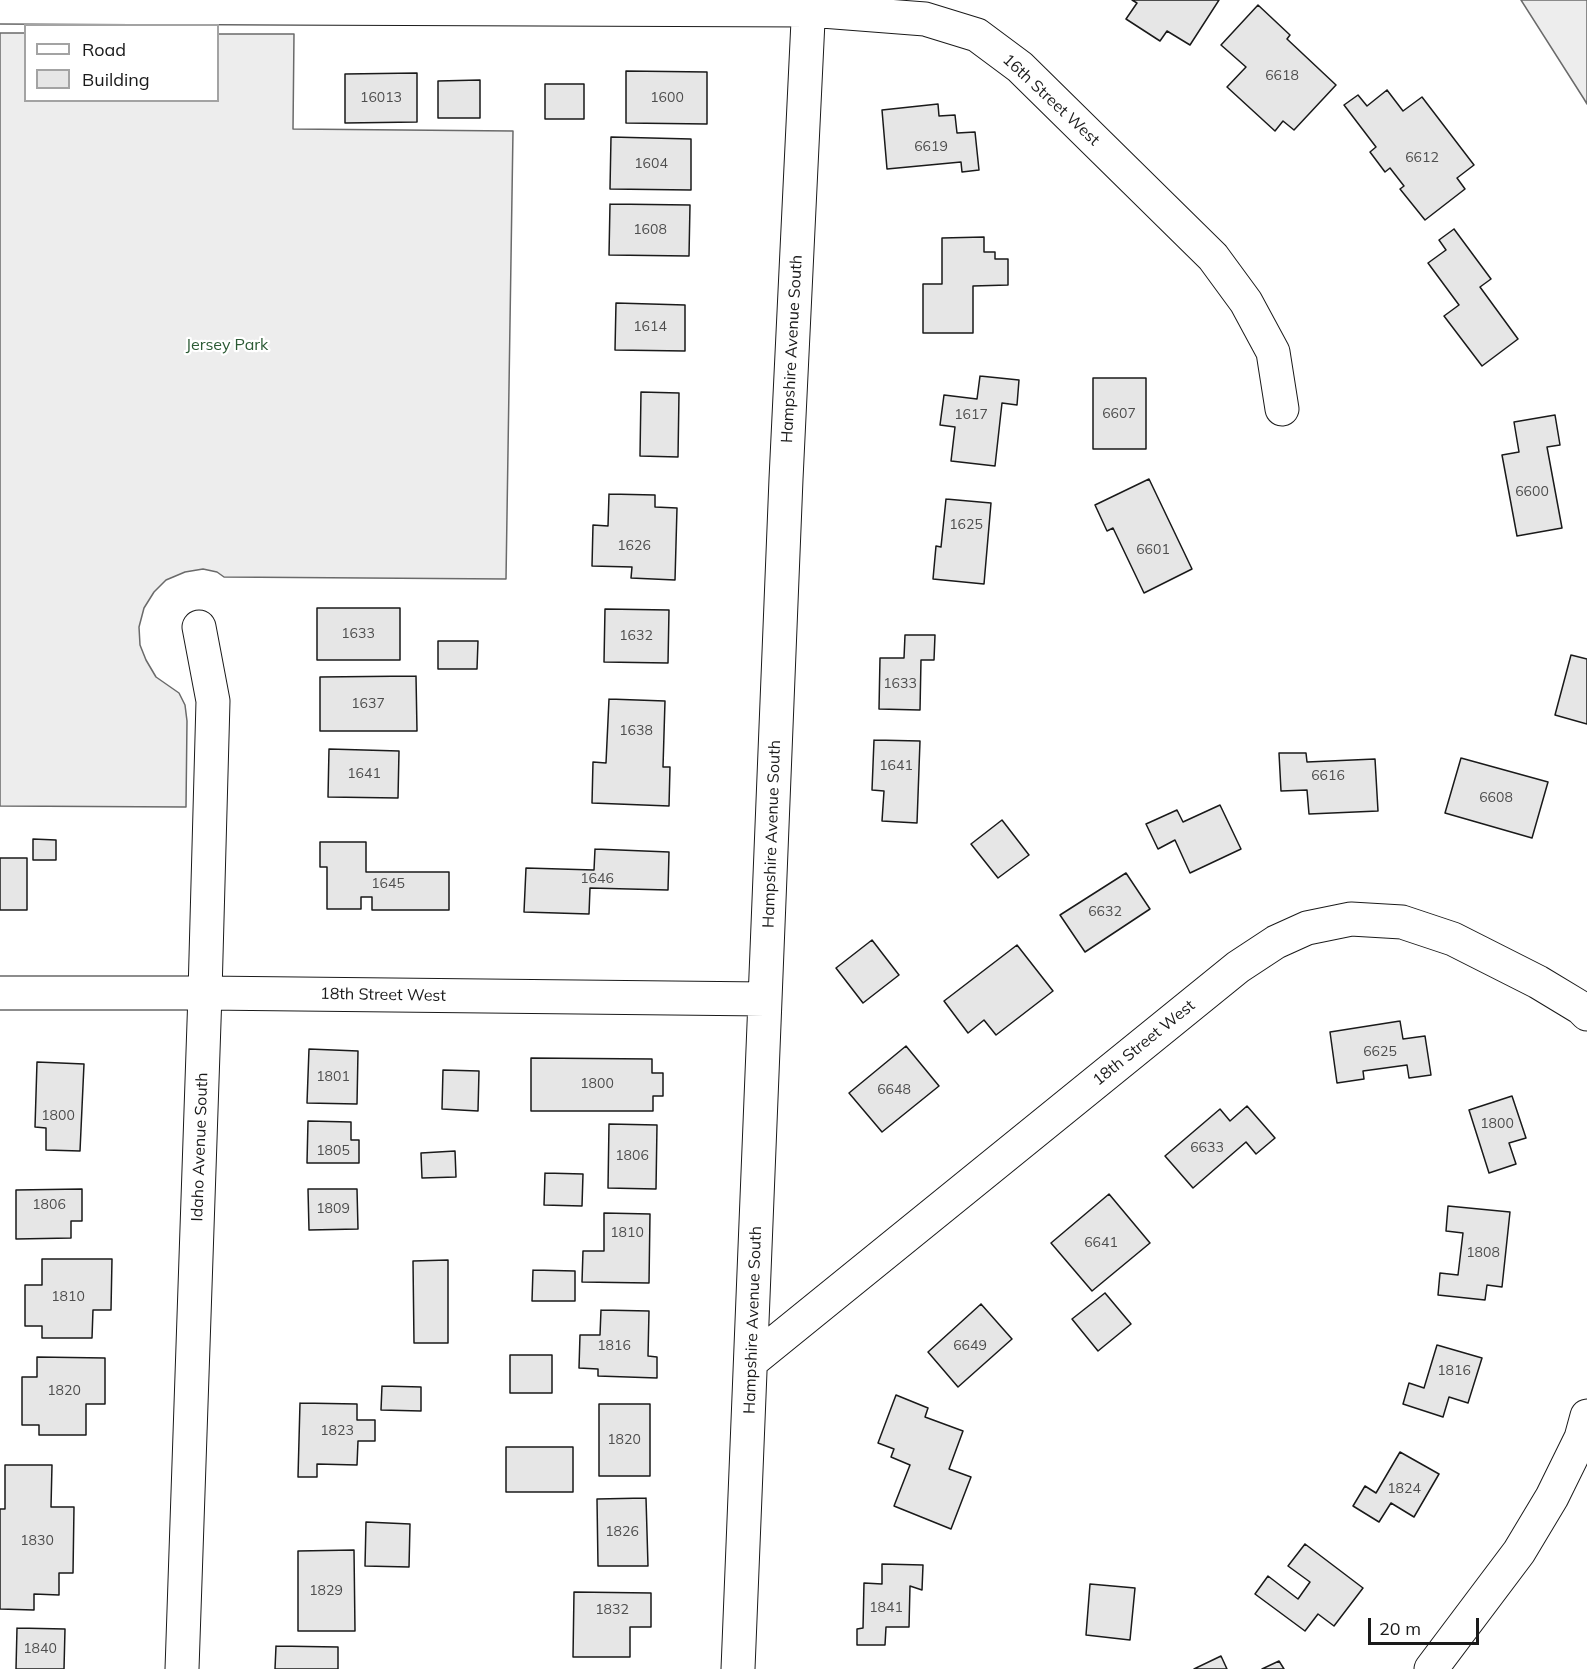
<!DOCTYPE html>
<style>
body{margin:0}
#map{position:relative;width:1587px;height:1669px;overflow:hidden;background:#fff;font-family:Mulish,sans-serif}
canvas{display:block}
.legend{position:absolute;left:24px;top:24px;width:195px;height:78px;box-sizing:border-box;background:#fff;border:2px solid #a3a3a3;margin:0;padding:8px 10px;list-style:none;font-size:18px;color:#1a1a1a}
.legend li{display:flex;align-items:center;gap:12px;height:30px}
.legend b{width:30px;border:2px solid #a3a3a3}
.scale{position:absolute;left:1368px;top:1618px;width:111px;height:27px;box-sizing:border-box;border:3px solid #1a1a1a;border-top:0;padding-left:8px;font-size:18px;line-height:21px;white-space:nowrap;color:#1a1a1a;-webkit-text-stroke:4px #fff;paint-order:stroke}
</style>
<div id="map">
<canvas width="1587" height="1669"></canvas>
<ul class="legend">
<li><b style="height:8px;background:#fff"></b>Road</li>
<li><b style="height:16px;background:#e6e6e6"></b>Building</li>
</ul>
<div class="scale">20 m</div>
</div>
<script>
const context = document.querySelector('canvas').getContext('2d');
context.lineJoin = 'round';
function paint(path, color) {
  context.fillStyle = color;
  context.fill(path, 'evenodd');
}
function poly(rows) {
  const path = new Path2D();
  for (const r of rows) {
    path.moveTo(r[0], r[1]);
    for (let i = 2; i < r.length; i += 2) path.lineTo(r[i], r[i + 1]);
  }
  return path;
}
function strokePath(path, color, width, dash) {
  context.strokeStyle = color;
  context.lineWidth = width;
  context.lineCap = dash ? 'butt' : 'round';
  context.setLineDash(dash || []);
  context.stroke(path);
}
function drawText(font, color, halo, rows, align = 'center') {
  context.font = font + ' Mulish,sans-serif';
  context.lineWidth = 4.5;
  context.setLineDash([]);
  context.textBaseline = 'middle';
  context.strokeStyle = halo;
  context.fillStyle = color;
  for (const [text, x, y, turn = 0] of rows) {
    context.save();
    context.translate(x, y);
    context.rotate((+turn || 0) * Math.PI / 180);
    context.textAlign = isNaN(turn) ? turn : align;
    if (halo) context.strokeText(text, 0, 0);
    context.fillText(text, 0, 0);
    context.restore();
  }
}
const built = poly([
 [1521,0,1587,0,1587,104,1584,99,1521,0],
 [0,33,25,33,26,100,218,100,218,34,294,34,293,129,513,131,506,579,224,577,217,572,203,569,185,572,166,580,154,592,144,608,139,627,140,645,146,660,156,677,179,693,185,705,187,721,186,807,0,806,0,33]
]);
paint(built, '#ededed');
strokePath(built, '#6a6a6a', 1.5);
const building = poly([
 [1132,0,1219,0,1190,45,1167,31,1160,41,1126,19,1137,3,1132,0],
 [1258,5,1290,35,1287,39,1336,85,1294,130,1283,121,1275,131,1227,87,1246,67,1221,45,1258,5],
 [626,71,707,72,707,124,626,123,626,71],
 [417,73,417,122,345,123,345,74,417,73],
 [480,80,480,118,438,118,438,81,480,80],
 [545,84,584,84,584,119,545,119,545,84],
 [1387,90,1403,111,1422,97,1474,165,1457,178,1465,189,1425,220,1400,189,1404,186,1390,168,1385,172,1370,152,1376,147,1344,105,1358,95,1367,106,1387,90],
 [938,104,939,116,955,115,957,133,975,132,979,170,962,172,961,162,887,169,882,110,938,104],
 [611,137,691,139,691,190,610,189,611,137],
 [610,204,690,205,689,256,609,255,610,204],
 [1454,229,1491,279,1480,287,1518,339,1482,366,1444,316,1459,305,1428,263,1446,250,1439,240,1454,229],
 [984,237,984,252,995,252,995,259,1008,259,1008,285,973,286,973,333,923,333,923,284,942,284,942,238,984,237],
 [616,303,685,305,685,351,615,350,616,303],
 [980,376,1019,380,1017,405,1002,403,995,466,951,461,955,427,940,425,944,395,977,399,980,376],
 [1093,378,1146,378,1146,449,1093,449,1093,378],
 [641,392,679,393,678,457,640,456,641,392],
 [1555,415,1560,445,1547,447,1562,528,1517,536,1502,455,1519,452,1514,422,1555,415],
 [1149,479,1192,569,1144,593,1113,528,1107,531,1095,505,1149,479],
 [609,494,655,495,655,507,677,508,675,580,631,578,632,567,592,566,593,525,608,526,609,494],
 [946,499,991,503,984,584,933,579,936,546,941,547,946,499],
 [317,608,400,608,400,660,317,660,317,608],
 [605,609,669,610,668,663,604,662,605,609],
 [905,635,935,635,934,660,921,660,920,710,879,709,880,658,904,658,905,635],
 [438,641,478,641,477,669,438,669,438,641],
 [1571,655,1587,659,1587,724,1555,715,1571,655],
 [416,676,417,731,320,731,320,677,416,676],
 [609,699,665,701,663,767,670,767,669,806,592,803,593,762,606,763,609,699],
 [874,740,920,741,917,823,882,821,884,791,872,790,874,740],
 [329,749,399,751,398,798,328,797,329,749],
 [1279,753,1306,753,1307,762,1375,759,1378,811,1309,814,1307,790,1281,791,1279,753],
 [1461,758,1548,782,1532,838,1445,813,1461,758],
 [1220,805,1241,849,1190,873,1175,840,1158,849,1146,824,1177,810,1183,822,1220,805],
 [1002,820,1029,855,998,878,971,844,1002,820],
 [33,839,56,840,56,860,33,860,33,839],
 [320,842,366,842,366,872,449,872,449,910,372,910,372,897,361,897,361,909,327,909,327,867,320,867,320,842],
 [595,849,669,852,668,890,590,888,589,914,524,912,526,868,594,870,595,849],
 [0,858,27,858,27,910,0,910,0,858],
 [1126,873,1150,909,1085,952,1060,915,1126,873],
 [872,940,899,975,863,1003,836,968,872,940],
 [1017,945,1053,991,996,1035,984,1020,968,1033,944,1001,1017,945],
 [1400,1021,1403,1039,1425,1036,1431,1075,1409,1078,1407,1065,1363,1071,1364,1079,1337,1083,1330,1032,1400,1021],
 [906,1046,939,1086,882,1132,849,1093,906,1046],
 [309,1049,358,1051,357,1104,307,1103,309,1049],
 [531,1058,652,1059,652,1073,663,1073,663,1096,653,1096,653,1111,531,1111,531,1058],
 [37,1062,84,1064,80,1151,46,1150,46,1128,35,1127,37,1062],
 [443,1070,479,1071,478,1111,442,1109,443,1070],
 [1512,1096,1526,1138,1509,1143,1516,1164,1489,1173,1469,1110,1512,1096],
 [1247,1106,1275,1138,1256,1154,1246,1142,1193,1188,1165,1156,1220,1109,1230,1121,1247,1106],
 [308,1121,351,1122,351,1140,359,1140,359,1163,307,1163,308,1121],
 [609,1124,657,1125,656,1189,608,1188,609,1124],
 [455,1151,456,1177,422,1178,421,1153,455,1151],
 [545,1173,583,1174,582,1206,544,1205,545,1173],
 [82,1189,82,1221,71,1221,71,1238,16,1239,16,1190,82,1189],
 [308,1189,357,1189,358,1229,309,1230,308,1189],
 [1109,1194,1150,1243,1092,1291,1051,1243,1109,1194],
 [1448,1206,1510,1212,1502,1287,1487,1285,1485,1300,1438,1295,1440,1273,1458,1275,1463,1233,1446,1231,1448,1206],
 [604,1213,650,1214,649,1283,582,1282,583,1251,604,1251,604,1213],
 [42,1259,112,1259,111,1310,93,1310,92,1338,42,1338,42,1326,25,1326,25,1285,42,1285,42,1259],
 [448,1260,448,1343,414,1343,413,1261,448,1260],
 [533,1270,575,1271,575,1301,532,1301,533,1270],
 [1105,1293,1131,1324,1098,1351,1072,1319,1105,1293],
 [981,1304,1012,1339,958,1387,928,1352,981,1304],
 [601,1310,649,1311,648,1356,657,1357,657,1378,598,1376,598,1369,579,1368,580,1335,600,1335,601,1310],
 [1437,1345,1482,1358,1468,1403,1449,1397,1443,1417,1403,1404,1409,1383,1424,1388,1437,1345],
 [510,1355,552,1355,552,1393,510,1393,510,1355],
 [37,1357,105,1358,105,1404,86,1404,86,1435,39,1435,39,1425,22,1425,22,1377,37,1377,37,1357],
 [382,1386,421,1387,421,1411,381,1410,382,1386],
 [896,1395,928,1408,925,1417,963,1431,949,1469,971,1477,951,1529,894,1506,910,1465,891,1457,894,1449,878,1443,896,1395],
 [300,1403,357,1404,357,1420,375,1420,375,1441,358,1441,357,1465,317,1464,317,1477,298,1477,300,1403],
 [599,1404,650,1404,650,1476,599,1476,599,1404],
 [506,1447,573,1447,573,1492,506,1492,506,1447],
 [1400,1452,1439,1474,1414,1517,1391,1503,1379,1522,1353,1506,1365,1486,1376,1493,1400,1452],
 [5,1465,52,1465,51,1507,74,1507,73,1573,59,1573,59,1595,34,1594,34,1610,0,1609,0,1509,5,1509,5,1465],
 [646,1498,648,1566,598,1566,597,1499,646,1498],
 [366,1522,410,1524,409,1567,365,1566,366,1522],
 [1305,1544,1363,1588,1334,1626,1318,1614,1305,1631,1255,1594,1268,1576,1298,1599,1310,1582,1288,1566,1305,1544],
 [354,1550,355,1631,298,1631,298,1551,354,1550],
 [882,1564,923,1565,922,1590,910,1586,909,1627,886,1627,885,1645,857,1645,857,1629,863,1628,864,1583,882,1584,882,1564],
 [1090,1584,1135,1588,1130,1640,1086,1635,1090,1584],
 [574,1592,651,1593,651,1627,630,1627,630,1657,573,1657,574,1592],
 [17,1628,65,1629,64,1669,16,1669,17,1628],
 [276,1646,338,1647,338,1669,275,1669,276,1646],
 [1221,1656,1227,1669,1194,1669,1221,1656],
 [1279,1661,1284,1669,1262,1669,1279,1661]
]);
paint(building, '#e6e6e6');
strokePath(building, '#1a1a1a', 1.5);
const street = poly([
 [0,7,809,10,925,19,977,35,1020,67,1213,257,1246,302,1273,352,1282,409],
 [0,993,205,993,765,999],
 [752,1361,1238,967,1276,942,1307,928,1351,919,1402,922,1453,939,1538,982,1581,1008,1587,1014],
 [182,1669,205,993,213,701,199,627],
 [738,1669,786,479,809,0],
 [1431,1669,1519,1552,1552,1497,1581,1438,1587,1416]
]);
strokePath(street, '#1a1a1a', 35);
strokePath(street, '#fff', 33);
drawText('14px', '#4d4d4d', null, [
 ["6618",1282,76],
 ["16013",381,98],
 ["1600",667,98],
 ["6619",931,147],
 ["6612",1422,158],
 ["1604",651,164],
 ["1608",650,230],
 ["1614",650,327],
 ["6607",1119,414],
 ["1617",971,415],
 ["6600",1532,492],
 ["1625",966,525],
 ["1626",634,546],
 ["6601",1153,550],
 ["1633",358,634],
 ["1632",636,636],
 ["1633",900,684],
 ["1637",368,704],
 ["1638",636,731],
 ["1641",896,766],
 ["1641",364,774],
 ["6616",1328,776],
 ["6608",1496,798],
 ["1646",597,879],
 ["1645",388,884],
 ["6632",1105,912],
 ["6625",1380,1052],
 ["1801",333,1077],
 ["1800",597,1084],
 ["6648",894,1090],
 ["1800",58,1116],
 ["1800",1497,1124],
 ["6633",1207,1148],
 ["1805",333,1151],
 ["1806",632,1156],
 ["1806",49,1205],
 ["1809",333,1209],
 ["1810",627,1233],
 ["6641",1101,1243],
 ["1808",1483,1253],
 ["1810",68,1297],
 ["1816",614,1346],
 ["6649",970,1346],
 ["1816",1454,1371],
 ["1820",64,1391],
 ["1823",337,1431],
 ["1820",624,1440],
 ["1824",1404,1489],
 ["1826",622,1532],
 ["1830",37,1541],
 ["1829",326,1591],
 ["1841",886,1608],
 ["1832",612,1610],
 ["1840",40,1649]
]);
drawText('16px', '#1a1a1a', '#fff', [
 ["16th Street West",1051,100,43],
 ["Hampshire Avenue South",792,349,-87],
 ["Hampshire Avenue South",772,834,-88],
 ["18th Street West",383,995,1],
 ["18th Street West",1144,1043,-39],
 ["Idaho Avenue South",200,1147,-88],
 ["Hampshire Avenue South",753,1320,-88]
]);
drawText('16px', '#2b5a34', '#fff', [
 ["Jersey Park",227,345]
]);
</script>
